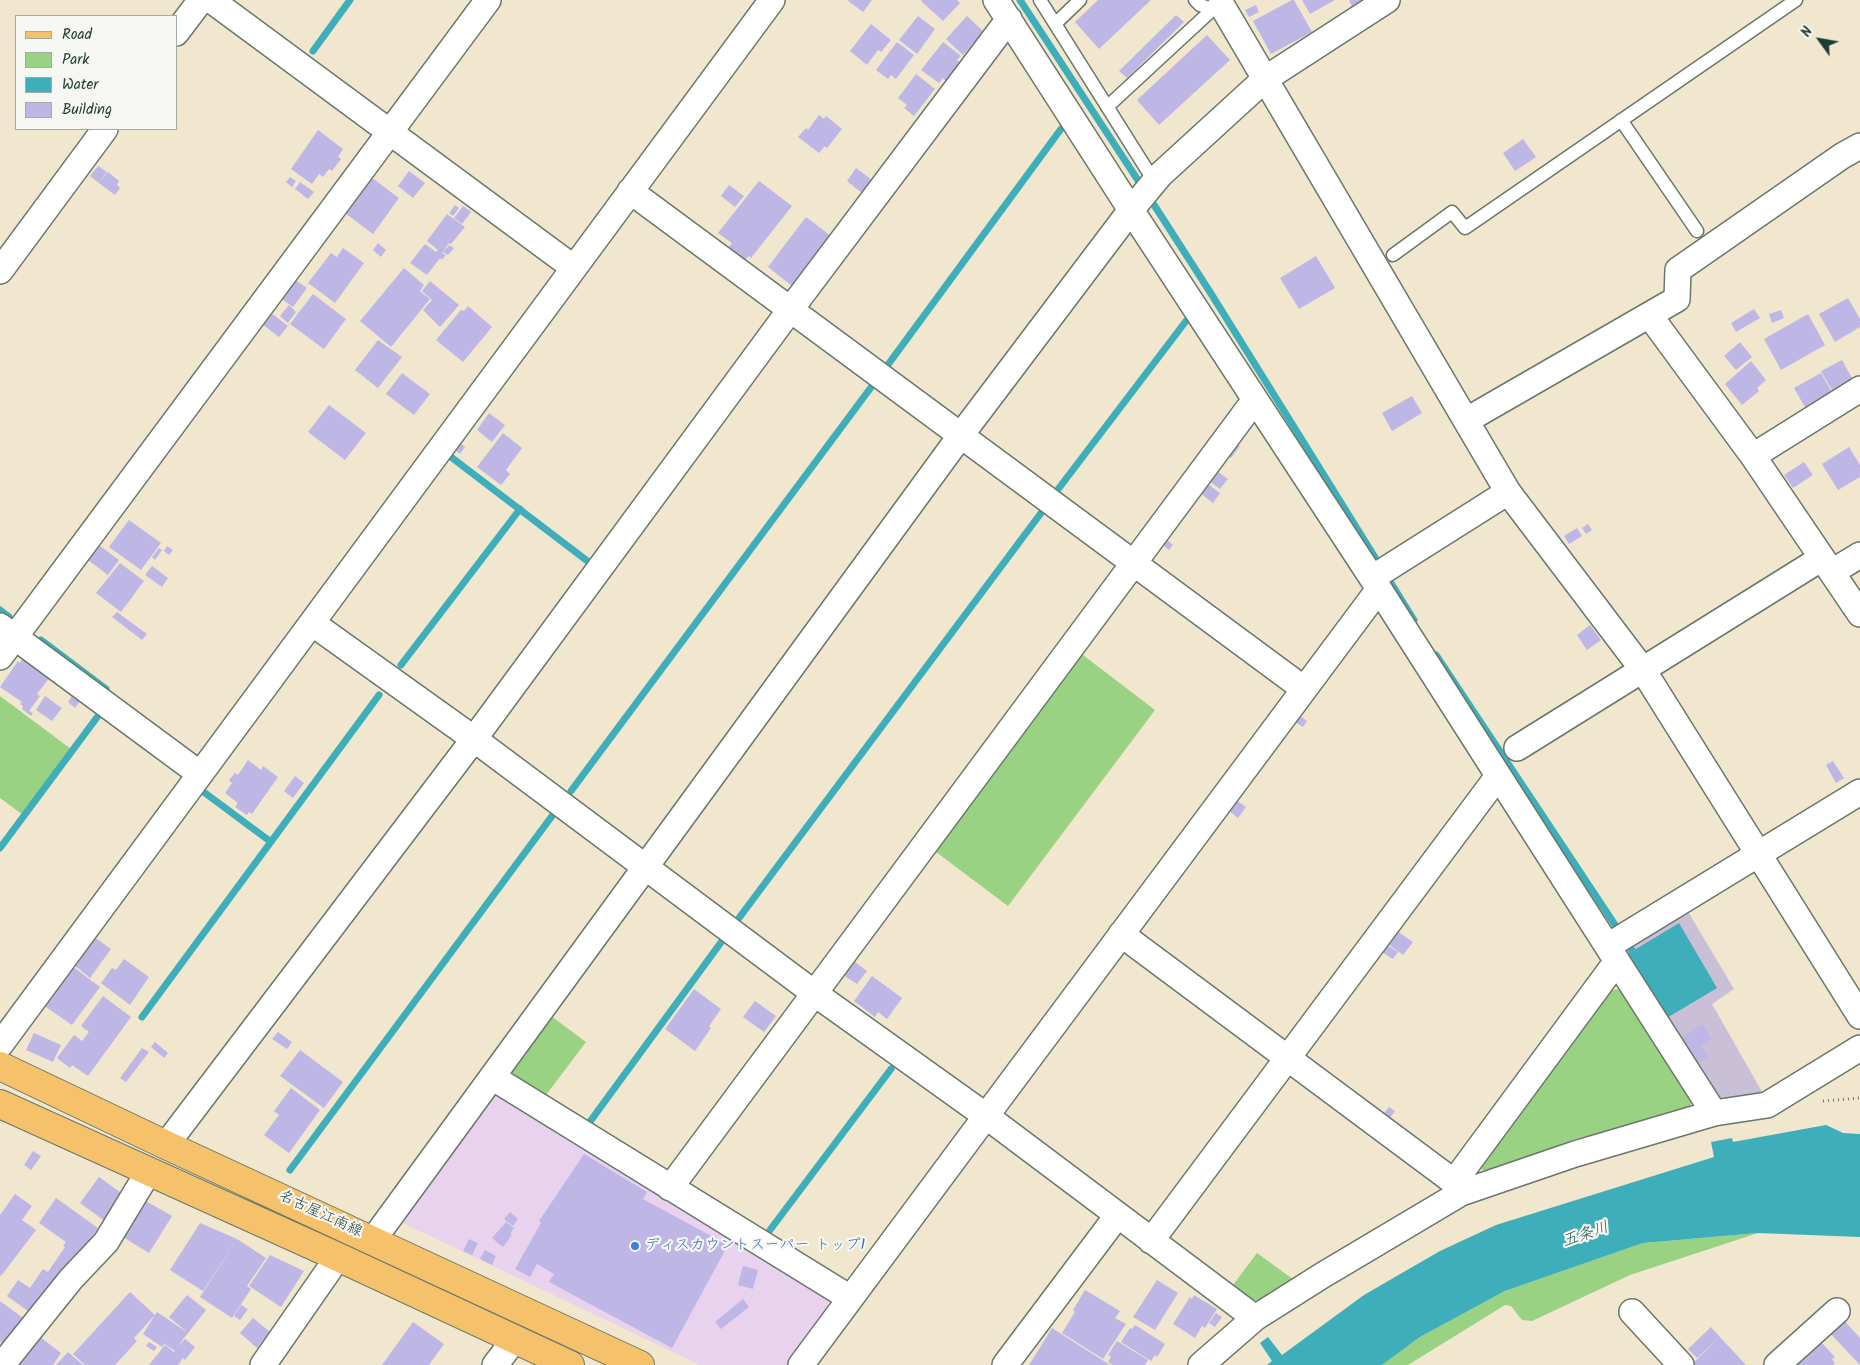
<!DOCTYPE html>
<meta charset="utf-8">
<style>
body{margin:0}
#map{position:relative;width:1860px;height:1365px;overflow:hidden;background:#f1e6ce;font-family:Kalam,sans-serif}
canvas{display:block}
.legend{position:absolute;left:15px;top:15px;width:162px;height:115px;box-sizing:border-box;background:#f6f6f2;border:1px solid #a0aca6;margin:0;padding:6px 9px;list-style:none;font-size:15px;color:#1f3d34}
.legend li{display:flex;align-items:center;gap:10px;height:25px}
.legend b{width:25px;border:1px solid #a0aca6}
.north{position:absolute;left:1795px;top:15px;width:50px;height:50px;-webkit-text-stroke:4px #f6f6f2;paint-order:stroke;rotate:302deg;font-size:14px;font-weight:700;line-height:20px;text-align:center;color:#1f3d34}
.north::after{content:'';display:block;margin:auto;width:18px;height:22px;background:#1f3d34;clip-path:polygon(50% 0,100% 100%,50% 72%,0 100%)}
</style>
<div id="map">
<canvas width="1860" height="1365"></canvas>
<ul class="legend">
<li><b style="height:6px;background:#f5c16b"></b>Road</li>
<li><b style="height:14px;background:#9ad284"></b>Park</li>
<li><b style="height:14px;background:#3eaeba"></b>Water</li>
<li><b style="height:14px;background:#beb7e5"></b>Building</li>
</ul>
<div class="north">N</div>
</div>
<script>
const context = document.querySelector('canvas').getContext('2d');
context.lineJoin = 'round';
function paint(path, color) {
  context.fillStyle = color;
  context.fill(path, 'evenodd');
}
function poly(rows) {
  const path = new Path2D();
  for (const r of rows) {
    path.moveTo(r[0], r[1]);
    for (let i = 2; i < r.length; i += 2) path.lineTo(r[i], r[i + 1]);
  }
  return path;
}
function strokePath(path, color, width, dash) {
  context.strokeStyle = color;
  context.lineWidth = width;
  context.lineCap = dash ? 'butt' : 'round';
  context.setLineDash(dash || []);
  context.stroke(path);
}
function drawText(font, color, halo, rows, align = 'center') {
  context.font = font + ' Kalam,"Klee One",sans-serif';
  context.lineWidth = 4.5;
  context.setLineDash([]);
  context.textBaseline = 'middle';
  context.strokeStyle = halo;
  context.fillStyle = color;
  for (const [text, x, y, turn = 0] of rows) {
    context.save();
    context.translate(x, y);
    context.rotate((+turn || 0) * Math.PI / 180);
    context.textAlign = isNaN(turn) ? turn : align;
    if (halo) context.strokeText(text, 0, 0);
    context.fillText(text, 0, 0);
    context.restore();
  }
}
paint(poly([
 [501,1094,826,1296,829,1306,787,1365,700,1365,401,1222,489,1096]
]), '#e8d2ee');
paint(poly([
 [1687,910,1734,989,1712,1004,1765,1097,1723,1103,1712,1093,1623,953,1631,944]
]), '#c9bfd7');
paint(poly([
 [1079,652,1155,710,1008,906,932,849],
 [0,696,71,749,23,815,0,798],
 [1622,989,1694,1100,1686,1111,1575,1139,1489,1173,1478,1167,1610,990],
 [547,1013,586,1042,543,1099,510,1080,507,1065],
 [1758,1233,1630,1275,1532,1321,1522,1320,1511,1306,1505,1305,1408,1365,1382,1365,1420,1337,1505,1291,1643,1243],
 [1257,1253,1294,1280,1262,1300,1252,1300,1233,1285]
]), '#9ad284');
paint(poly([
 [1679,923,1717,988,1665,1019,1626,955],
 [1826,1125,1843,1133,1860,1134,1860,1237,1758,1233,1643,1243,1505,1291,1420,1337,1382,1365,1267,1365,1272,1361,1260,1343,1268,1337,1282,1355,1364,1295,1440,1251,1496,1225,1714,1157,1711,1142,1732,1138,1733,1142]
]), '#3eaeba');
strokePath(poly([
 [1020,0,1143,188],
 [313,51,350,0],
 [1149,197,1210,292,1414,620],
 [887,366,1061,129],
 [447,454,590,563],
 [1056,492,1186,321],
 [0,610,9,617],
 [41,640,106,689],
 [1436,655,1637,958],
 [401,665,520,509],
 [201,790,271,842],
 [571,791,875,382],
 [0,848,98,716],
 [739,918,1044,509],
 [142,1017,379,695],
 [589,1123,722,941],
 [290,1170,552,816],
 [770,1230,891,1069]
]), '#3eaeba', 7);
paint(poly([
 [847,0,872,0,863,12],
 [922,0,957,0,960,3,943,21,921,1],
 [1098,0,1151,0,1099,49,1075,22],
 [1292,0,1294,0,1312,32,1271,54,1253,21],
 [1302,0,1335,0,1310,14],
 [1349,0,1365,0,1352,7],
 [1256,5,1259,12,1249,17,1245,10],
 [1176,15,1184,22,1127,78,1119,71],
 [918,16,935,29,917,54,899,40],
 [967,16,984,32,963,55,946,39],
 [871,24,891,40,881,52,878,50,867,65,850,51],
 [1207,35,1230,60,1159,125,1137,100],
 [897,42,914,55,896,79,891,75,888,79,876,70],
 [943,42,961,56,957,60,960,63,946,81,943,78,939,83,921,70],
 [916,74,935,89,914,116,904,108,907,105,898,98],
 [819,115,824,119,826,116,842,129,827,148,825,146,819,153,798,137,806,128,808,130],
 [318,130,343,149,338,157,341,159,332,171,329,169,323,177,319,174,312,184,291,169],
 [1523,139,1536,157,1515,171,1503,153],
 [98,166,107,172,99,183,90,176],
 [856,168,872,180,862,193,847,181],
 [409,171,425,183,413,198,398,186],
 [108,172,119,181,117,185,120,188,115,195,99,183],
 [290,177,296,181,292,187,286,182],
 [371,177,399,198,373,234,345,213],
 [759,181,792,206,751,258,749,256,745,260,729,247,732,243,718,233],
 [300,182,314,192,308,199,295,189],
 [729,185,744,196,735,207,721,196],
 [455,205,459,208,453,216,449,213],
 [463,206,471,212,462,224,454,218],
 [447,214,465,227,451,244,449,243,442,253,446,255,442,260,440,258,427,275,410,263,425,244,436,252,438,250,427,241],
 [806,217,831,236,792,286,768,267],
 [378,243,386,250,381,257,373,250],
 [449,245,454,248,448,255,443,252],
 [343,248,364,263,335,303,308,283,331,253,337,257],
 [1316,256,1335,288,1299,309,1280,278],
 [404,268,424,285,420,291,430,299,391,347,360,321],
 [294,279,307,288,293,307,279,297],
 [430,281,459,305,440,327,423,310,432,300,422,291],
 [313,294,346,319,324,349,290,324],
 [1848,298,1860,319,1860,327,1835,342,1819,314],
 [289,305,296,312,288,323,280,316],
 [468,306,492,327,463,362,436,340,461,310,464,311],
 [1754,309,1760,318,1736,332,1731,323],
 [1781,310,1784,318,1772,323,1769,314],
 [271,313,288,326,279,337,262,324],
 [1808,314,1825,345,1781,370,1764,339],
 [378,340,402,357,378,388,355,370],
 [1740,342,1752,357,1736,370,1724,356],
 [1842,360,1853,380,1833,392,1821,371],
 [1751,361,1766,380,1757,388,1759,391,1742,405,1725,384],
 [402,373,430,394,414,415,386,394],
 [1821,373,1833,394,1806,409,1794,388],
 [1412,396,1422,413,1392,431,1382,413],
 [329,405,366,433,345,460,308,432],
 [489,413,505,425,492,442,477,430],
 [503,433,522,448,506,470,510,474,501,485,477,467],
 [459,442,465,447,460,454,454,449],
 [1236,443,1240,446,1231,458,1227,455],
 [1849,447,1860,465,1860,477,1838,490,1822,464],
 [1804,462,1813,475,1793,488,1784,475],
 [1217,471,1228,479,1220,489,1209,481],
 [1208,484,1220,493,1213,503,1200,493],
 [129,520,161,543,141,570,109,547],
 [1588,524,1592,530,1586,534,1582,528],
 [1577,528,1582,536,1569,544,1564,536],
 [1167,540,1173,545,1169,550,1163,545],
 [99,545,119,560,108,575,88,560],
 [167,546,173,550,169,555,164,551],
 [159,548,162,550,155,560,152,557],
 [120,563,144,581,121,612,96,593],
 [152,566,168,578,162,587,145,575],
 [117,612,147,634,142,640,112,617],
 [1590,625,1601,640,1587,650,1577,635],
 [23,658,50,677,37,694,40,696,29,711,33,713,31,716,22,709,23,706,20,704,22,702,0,687,18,661,20,663],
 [73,694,81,700,75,708,68,702],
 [45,696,62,708,52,721,36,710],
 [1300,716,1307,721,1303,727,1295,722],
 [248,760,261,770,263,766,278,777,252,814,249,812,247,815,235,807,238,803,225,793,232,783,229,780,235,773,238,775],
 [1833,761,1844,778,1836,783,1826,765],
 [295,776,304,783,293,798,284,791],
 [1236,800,1246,807,1238,818,1228,810],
 [1397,931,1413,942,1403,955,1388,944],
 [94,937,111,949,90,978,74,965],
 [1387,945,1398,952,1393,959,1382,952],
 [124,959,149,977,130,1005,101,983,112,968,116,970],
 [854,961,867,971,857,984,843,975],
 [72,966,100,987,72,1025,43,1005],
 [872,976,902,998,887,1019,878,1012,875,1017,854,1001],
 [694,989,721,1009,709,1026,711,1028,695,1051,665,1029],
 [103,996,131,1017,88,1076,72,1065,70,1068,57,1058,74,1035,82,1041,89,1032,81,1026],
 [755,1001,776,1016,764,1032,743,1017],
 [1702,1024,1712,1039,1701,1046,1708,1057,1696,1065,1680,1038],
 [278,1032,292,1042,287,1049,272,1039],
 [34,1033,61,1045,53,1062,26,1050],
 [155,1042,168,1053,164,1058,151,1047],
 [142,1048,149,1052,126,1082,120,1078],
 [300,1050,343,1082,324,1108,280,1076],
 [291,1088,320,1110,289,1153,264,1135,279,1115,274,1111],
 [1389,1107,1395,1111,1390,1118,1384,1113],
 [33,1151,41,1156,31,1170,24,1165],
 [584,1154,647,1192,643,1199,728,1245,672,1348,549,1282,554,1274,537,1264,530,1277,515,1269,541,1223,539,1221],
 [99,1177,127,1197,109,1224,80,1203],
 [15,1194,32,1206,22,1220,36,1230,1,1276,0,1275,0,1215],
 [56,1198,98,1228,35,1316,7,1296,18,1280,30,1288,43,1269,48,1272,65,1247,63,1246,66,1242,39,1223],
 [146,1201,172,1216,149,1253,123,1237],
 [510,1212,518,1219,513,1226,504,1219],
 [506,1222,514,1228,510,1234,512,1235,503,1247,492,1238],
 [200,1223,237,1239,203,1291,170,1270],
 [237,1239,266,1258,247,1286,251,1289,232,1318,200,1297],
 [469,1239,478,1243,472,1255,463,1251],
 [485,1250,496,1256,492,1265,480,1259],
 [270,1255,304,1271,281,1307,249,1286],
 [743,1266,758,1270,753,1289,738,1285],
 [1157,1280,1178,1293,1155,1330,1133,1317],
 [1085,1290,1120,1311,1115,1318,1126,1324,1103,1359,1062,1333,1075,1312,1073,1310],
 [130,1292,155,1315,134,1338,137,1341,115,1365,85,1365,73,1354],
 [187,1295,206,1310,188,1333,169,1317],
 [1194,1295,1217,1309,1205,1328,1202,1326,1195,1338,1173,1324,1190,1297,1192,1299],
 [743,1299,749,1307,721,1329,715,1322],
 [0,1301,23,1318,3,1344,0,1341],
 [241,1305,248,1309,240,1320,234,1316],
 [157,1312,188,1333,177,1347,185,1339,195,1347,185,1360,183,1358,178,1365,149,1365,165,1345,174,1352,175,1351,163,1343,164,1344,162,1347,143,1334],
 [1216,1313,1222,1317,1215,1327,1209,1323],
 [1841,1317,1860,1338,1860,1365,1827,1330],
 [253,1318,270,1332,257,1348,240,1333],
 [413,1322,444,1344,429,1365,382,1365],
 [1135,1325,1165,1344,1157,1357,1155,1355,1151,1361,1121,1342,1130,1328,1132,1329],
 [1711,1327,1720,1337,1697,1358,1688,1349],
 [1052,1328,1110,1365,1029,1365],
 [35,1333,61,1353,53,1365,12,1365],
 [1720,1337,1746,1365,1691,1365],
 [1819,1340,1835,1357,1832,1359,1835,1363,1833,1365,1792,1365],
 [1117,1341,1148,1360,1145,1365,1113,1365,1108,1362,1111,1356,1108,1355],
 [149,1342,157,1347,154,1351,146,1346],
 [68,1352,83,1365,56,1365]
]), '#beb7e5');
const service = poly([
 [1040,0,1154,181],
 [1195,0,1200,5,1213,9,1219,5],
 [1055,24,1080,0],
 [1107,107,1213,9],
 [1621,120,1697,231],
 [1393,255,1452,212,1465,228,1796,0]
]);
const minor = poly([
 [996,0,1131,210,1372,578,1714,1113],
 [1221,4,1508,492,1643,670,1860,1016],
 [176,33,201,0],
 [630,191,1304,689],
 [574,268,772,0],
 [0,271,105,129],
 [1650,316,1753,456,1860,614],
 [1467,420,1677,299,1678,270,1842,156,1860,146],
 [1753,456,1860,389],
 [1832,572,1860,555],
 [1372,578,1508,492],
 [1379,589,986,1116,1255,1318,1323,1275,1461,1193],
 [312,623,474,739,814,993,986,1116,801,1365],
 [0,626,200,774],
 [0,657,488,0],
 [1517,748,1822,558],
 [1121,934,1454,1182,1461,1193,1575,1154,1714,1113,1767,1105,1860,1048],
 [1608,946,1860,792],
 [0,1045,574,268,211,0],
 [492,1077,850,1298],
 [166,1145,474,739,790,310,1009,19],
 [1454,1182,1617,961],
 [670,1188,1254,401],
 [373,1240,961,435,1131,210,1160,175,1265,79,1387,0],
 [1151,1241,1498,776],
 [1632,1312,1681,1365],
 [2,1365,71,1279,106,1242,149,1171],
 [263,1365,338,1257],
 [495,1365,515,1339],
 [1005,1365,1117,1216],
 [1201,1365,1255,1318],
 [1777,1365,1837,1311]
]);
const primary = poly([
 [0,1066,166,1145,640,1365],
 [0,1104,338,1257,570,1365]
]);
strokePath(service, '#68786a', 15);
strokePath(minor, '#68786a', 28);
strokePath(primary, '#68786a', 30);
strokePath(poly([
 [1823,1101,1860,1098]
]), '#68786a', 3, [1, 4]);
strokePath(service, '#fff', 12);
strokePath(minor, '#fff', 25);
strokePath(primary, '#f5c16b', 28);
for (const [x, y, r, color] of [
 [635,1246,5,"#3f7fe0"]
]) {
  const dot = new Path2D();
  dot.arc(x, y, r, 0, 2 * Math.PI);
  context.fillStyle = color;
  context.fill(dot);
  strokePath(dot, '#f6f6f2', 2);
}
drawText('15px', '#1f3d34', '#f6f6f2', [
 ["名古屋江南線",320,1215,25]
]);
drawText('15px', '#366cbe', '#f6f6f2', [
 ["ディスカウントスーパー トップ1",645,1246]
], 'left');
drawText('italic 16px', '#285f5c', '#f6f6f2', [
 ["五条川",1586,1236,-19]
]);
</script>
